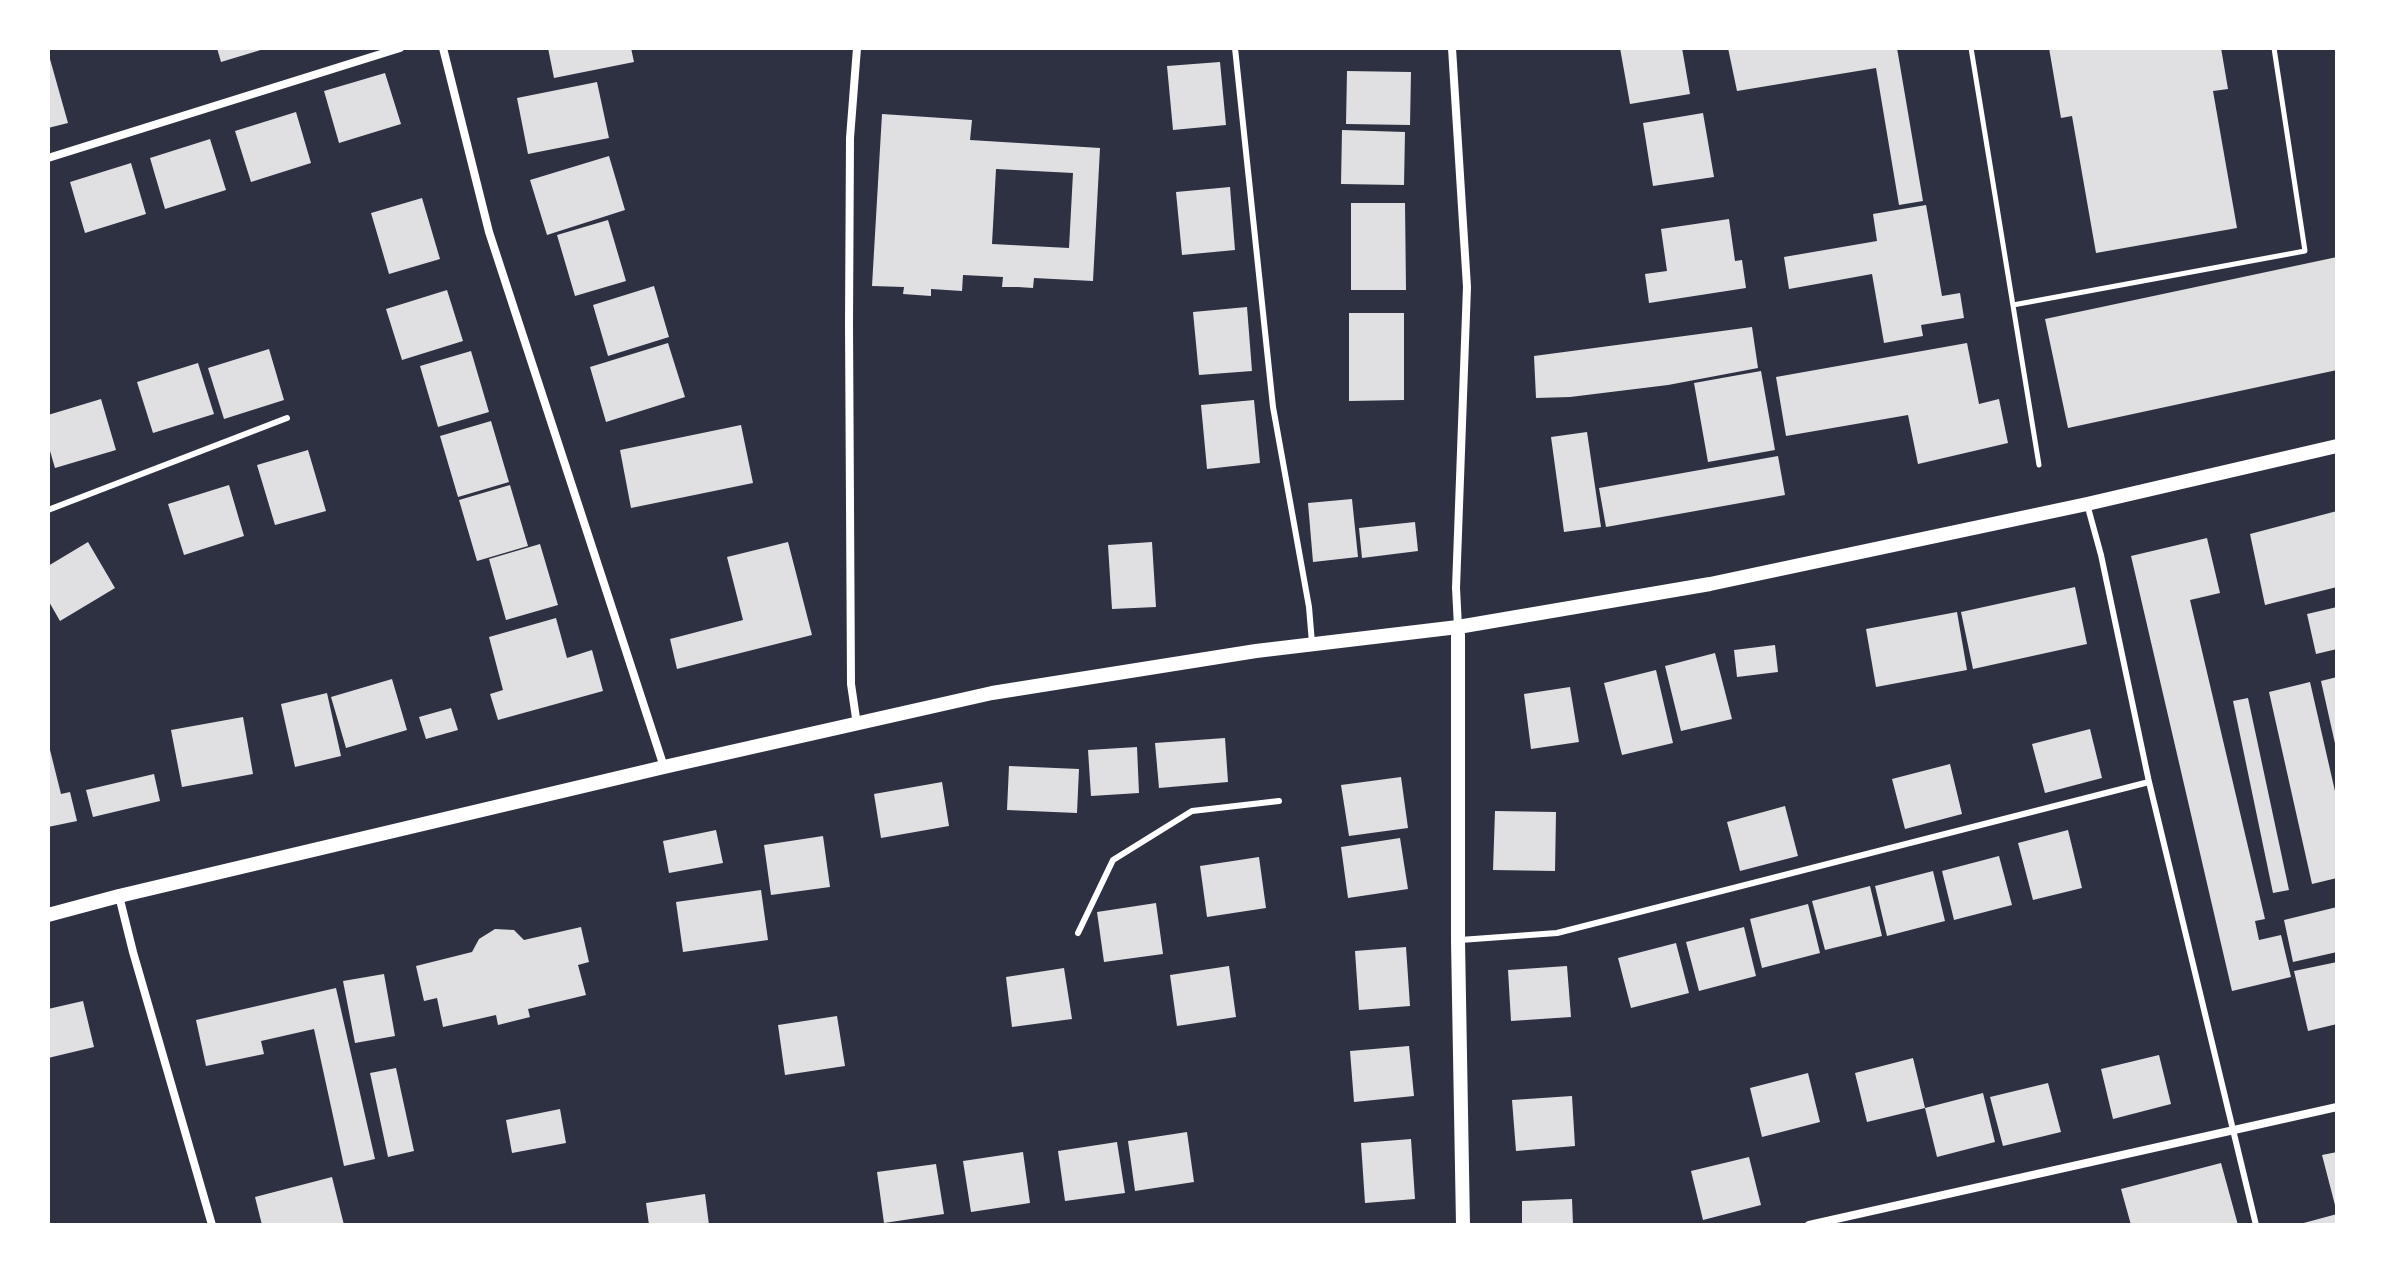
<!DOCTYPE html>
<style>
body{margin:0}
#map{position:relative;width:2385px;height:1273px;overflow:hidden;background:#2d3142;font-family:Lato,sans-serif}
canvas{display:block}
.frame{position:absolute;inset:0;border:50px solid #fff;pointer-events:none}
</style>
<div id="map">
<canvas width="2385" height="1273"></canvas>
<div class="frame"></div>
</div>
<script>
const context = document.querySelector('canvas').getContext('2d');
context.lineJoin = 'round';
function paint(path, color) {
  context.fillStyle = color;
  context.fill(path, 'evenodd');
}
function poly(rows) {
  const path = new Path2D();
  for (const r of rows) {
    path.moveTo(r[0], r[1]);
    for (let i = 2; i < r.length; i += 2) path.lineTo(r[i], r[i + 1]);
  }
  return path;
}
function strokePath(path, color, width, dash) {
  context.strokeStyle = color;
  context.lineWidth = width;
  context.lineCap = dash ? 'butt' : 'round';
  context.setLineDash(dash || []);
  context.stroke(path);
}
paint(poly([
 [217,48,264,48,264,49,221,62],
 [548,48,631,48,634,62,554,78],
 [1620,48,1682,48,1690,94,1630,104],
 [1728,48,1897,48,1923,201,1899,205,1876,68,1737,91],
 [2049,48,2221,48,2228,89,2213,91,2237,228,2096,253,2072,116,2061,118],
 [48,52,68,123,48,128],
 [1220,62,1226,125,1173,130,1167,66],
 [1347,71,1411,72,1410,125,1346,124],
 [385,73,401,124,339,143,324,91],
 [597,82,609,138,528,154,517,98],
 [296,112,311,163,251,182,235,131],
 [1703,113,1714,177,1653,186,1643,123],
 [882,114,972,120,970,140,1100,148,1093,281,1034,278,1033,288,1018,287,1002,287,1003,277,963,275,962,291,931,289,931,296,903,294,904,287,872,286],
 [996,169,1073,173,1069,248,992,244],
 [1342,130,1405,132,1404,185,1341,184],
 [210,139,226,190,165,209,150,158],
 [609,156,625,210,547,235,530,180],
 [131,163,146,214,85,233,70,182],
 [1230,187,1235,250,1182,255,1176,192],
 [422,198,440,259,389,274,371,213],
 [1351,203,1405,203,1406,290,1351,290],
 [1926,205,1942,296,1960,293,1964,318,1921,325,1923,336,1884,343,1872,274,1789,289,1784,257,1877,241,1873,214],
 [1729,219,1735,261,1742,260,1746,288,1649,303,1645,274,1667,271,1661,229],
 [608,220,626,281,575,296,557,235],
 [2337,257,2337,370,2068,428,2045,319],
 [654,286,669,337,608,356,593,305],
 [447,290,463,341,402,360,386,309],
 [1247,307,1252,371,1199,375,1193,312],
 [1349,313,1404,313,1404,400,1349,401],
 [1752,327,1758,368,1668,385,1570,397,1536,398,1534,356],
 [668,343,685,397,606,422,590,367],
 [1967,343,1979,404,1999,399,2008,443,1918,464,1908,415,1786,436,1776,377],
 [269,349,284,400,224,419,208,368],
 [471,351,489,412,438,427,420,366],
 [198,363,214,414,153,433,137,382],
 [1761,371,1775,450,1708,462,1694,383],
 [101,399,116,450,55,468,48,444,48,415],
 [1254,400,1260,463,1207,469,1201,405],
 [491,421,509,482,458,497,440,436],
 [741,425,753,483,631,508,620,450],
 [1587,432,1601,527,1564,532,1551,437],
 [308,450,326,511,275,525,257,465],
 [1778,456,1785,495,1606,527,1599,488],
 [229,485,244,536,184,555,168,504],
 [510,485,528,546,477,561,459,500],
 [1352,499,1358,557,1313,562,1308,503],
 [2337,511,2337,587,2265,605,2250,534],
 [1415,522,1418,551,1362,558,1359,528],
 [2207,538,2220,593,2190,600,2265,919,2255,921,2259,940,2281,935,2291,977,2232,991,2131,556],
 [88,542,115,588,60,621,48,600,48,566],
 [788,542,812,635,677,669,670,639,743,620,727,557],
 [1152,542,1156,607,1112,609,1108,545],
 [540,544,558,605,506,620,489,559],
 [2075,587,2087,644,1973,669,1961,612],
 [2337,607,2337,649,2316,654,2307,614],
 [1957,612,1967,670,1876,687,1866,629],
 [556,618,567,658,592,650,603,691,498,720,490,694,503,690,489,637],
 [1775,645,1778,672,1737,677,1734,650],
 [1715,653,1732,719,1681,731,1665,666],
 [1656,670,1673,743,1622,755,1604,683],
 [2337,677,2337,748,2336,748,2321,681],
 [392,679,407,730,346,748,331,697],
 [2310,682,2337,800,2337,878,2312,884,2269,692],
 [1570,687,1579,742,1531,749,1524,694],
 [327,693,341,756,295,767,281,704],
 [2248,698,2289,890,2273,893,2233,701],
 [451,708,458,730,426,739,419,717],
 [243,717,253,774,182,787,171,730],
 [2090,729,2102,778,2045,793,2032,744],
 [1225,738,1228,782,1159,788,1155,743],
 [48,742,61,794,70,792,77,821,48,827],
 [1137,747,1139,793,1091,796,1088,750],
 [1950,764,1962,814,1905,829,1892,779],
 [1009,766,1079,769,1077,813,1007,810],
 [154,774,160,801,93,817,86,790],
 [1401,777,1408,828,1349,836,1341,785],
 [942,782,949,826,881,838,874,794],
 [1785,806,1798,856,1740,871,1727,822],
 [1495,811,1556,812,1555,871,1493,870],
 [716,830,723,863,669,873,663,841],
 [2068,830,2082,888,2033,900,2018,843],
 [823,836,830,887,771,895,764,845],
 [1400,838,1408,889,1348,898,1341,847],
 [1999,856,2012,905,1954,920,1942,871],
 [1259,857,1266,908,1207,917,1200,866],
 [1933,871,1945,921,1887,936,1875,886],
 [1870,886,1882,936,1825,950,1812,901],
 [761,890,768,940,683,952,676,902],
 [1156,903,1163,954,1104,962,1097,912],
 [1808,904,1820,953,1762,968,1750,919],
 [2337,907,2337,952,2293,962,2284,920],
 [581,927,589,962,578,965,586,995,528,1009,530,1017,498,1025,496,1015,443,1027,437,998,424,1001,416,966,472,952,479,939,495,929,514,930,524,940],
 [1744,927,1756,976,1699,991,1686,942],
 [1676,943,1689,993,1631,1008,1618,958],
 [1406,947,1410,1006,1359,1010,1355,951],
 [2337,962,2337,1024,2308,1031,2294,971],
 [1229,966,1236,1017,1177,1026,1170,975],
 [1567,966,1571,1017,1511,1021,1508,970],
 [1064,968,1072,1019,1012,1027,1006,977],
 [384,974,395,1036,355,1043,343,981],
 [336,988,375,1159,344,1166,314,1029,261,1041,264,1054,206,1066,196,1020],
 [83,1001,94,1047,48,1058,48,1009],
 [837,1016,845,1066,785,1075,778,1025],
 [1409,1046,1414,1096,1354,1102,1350,1051],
 [2159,1055,2171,1104,2113,1119,2101,1069],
 [1913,1058,1925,1108,1867,1122,1855,1073],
 [396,1068,414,1151,388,1157,370,1073],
 [1808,1073,1820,1122,1762,1137,1750,1088],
 [2048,1083,2061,1132,2003,1146,1990,1097],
 [1983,1093,1995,1142,1937,1157,1925,1108],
 [1572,1096,1575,1146,1516,1151,1512,1100],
 [560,1109,566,1143,512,1153,506,1120],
 [1187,1132,1194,1182,1135,1191,1128,1141],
 [1411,1139,1415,1199,1365,1203,1361,1143],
 [1117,1142,1125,1193,1065,1201,1058,1151],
 [1023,1152,1030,1203,971,1212,963,1161],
 [2337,1152,2337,1209,2336,1209,2322,1155],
 [1749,1157,1761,1205,1703,1220,1691,1171],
 [2221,1163,2238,1225,2131,1225,2121,1189],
 [936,1164,944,1214,884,1223,877,1172],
 [332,1177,344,1225,262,1225,255,1197],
 [705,1194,709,1225,649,1225,646,1203],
 [1572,1199,1573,1225,1522,1225,1522,1201],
 [2337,1214,2337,1225,2300,1225,2300,1224]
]), '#e0e0e3');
strokePath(poly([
 [1971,48,2039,465],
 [2013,305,2305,251,2274,48]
]), '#fff', 5);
strokePath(poly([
 [1235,48,1273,407,1309,607,1312,643],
 [2087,504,2101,555,2149,782,2256,1225],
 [48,510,287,418],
 [1078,933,1113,860,1192,811,1279,801],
 [1460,940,1557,933,2149,782]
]), '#fff', 6);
strokePath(poly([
 [443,48,489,232,664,767],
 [857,48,850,138,849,324,851,684,857,725],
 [1452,48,1467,287,1456,588,1458,627],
 [48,158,400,48],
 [119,896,133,952,212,1225],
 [1809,1225,2337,1107]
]), '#fff', 8);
strokePath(poly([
 [1458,627,1458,941,1463,1225],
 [48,915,119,896,664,767,992,693,1256,651,1458,627,1710,584,2087,504,2337,446]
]), '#fff', 14);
</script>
